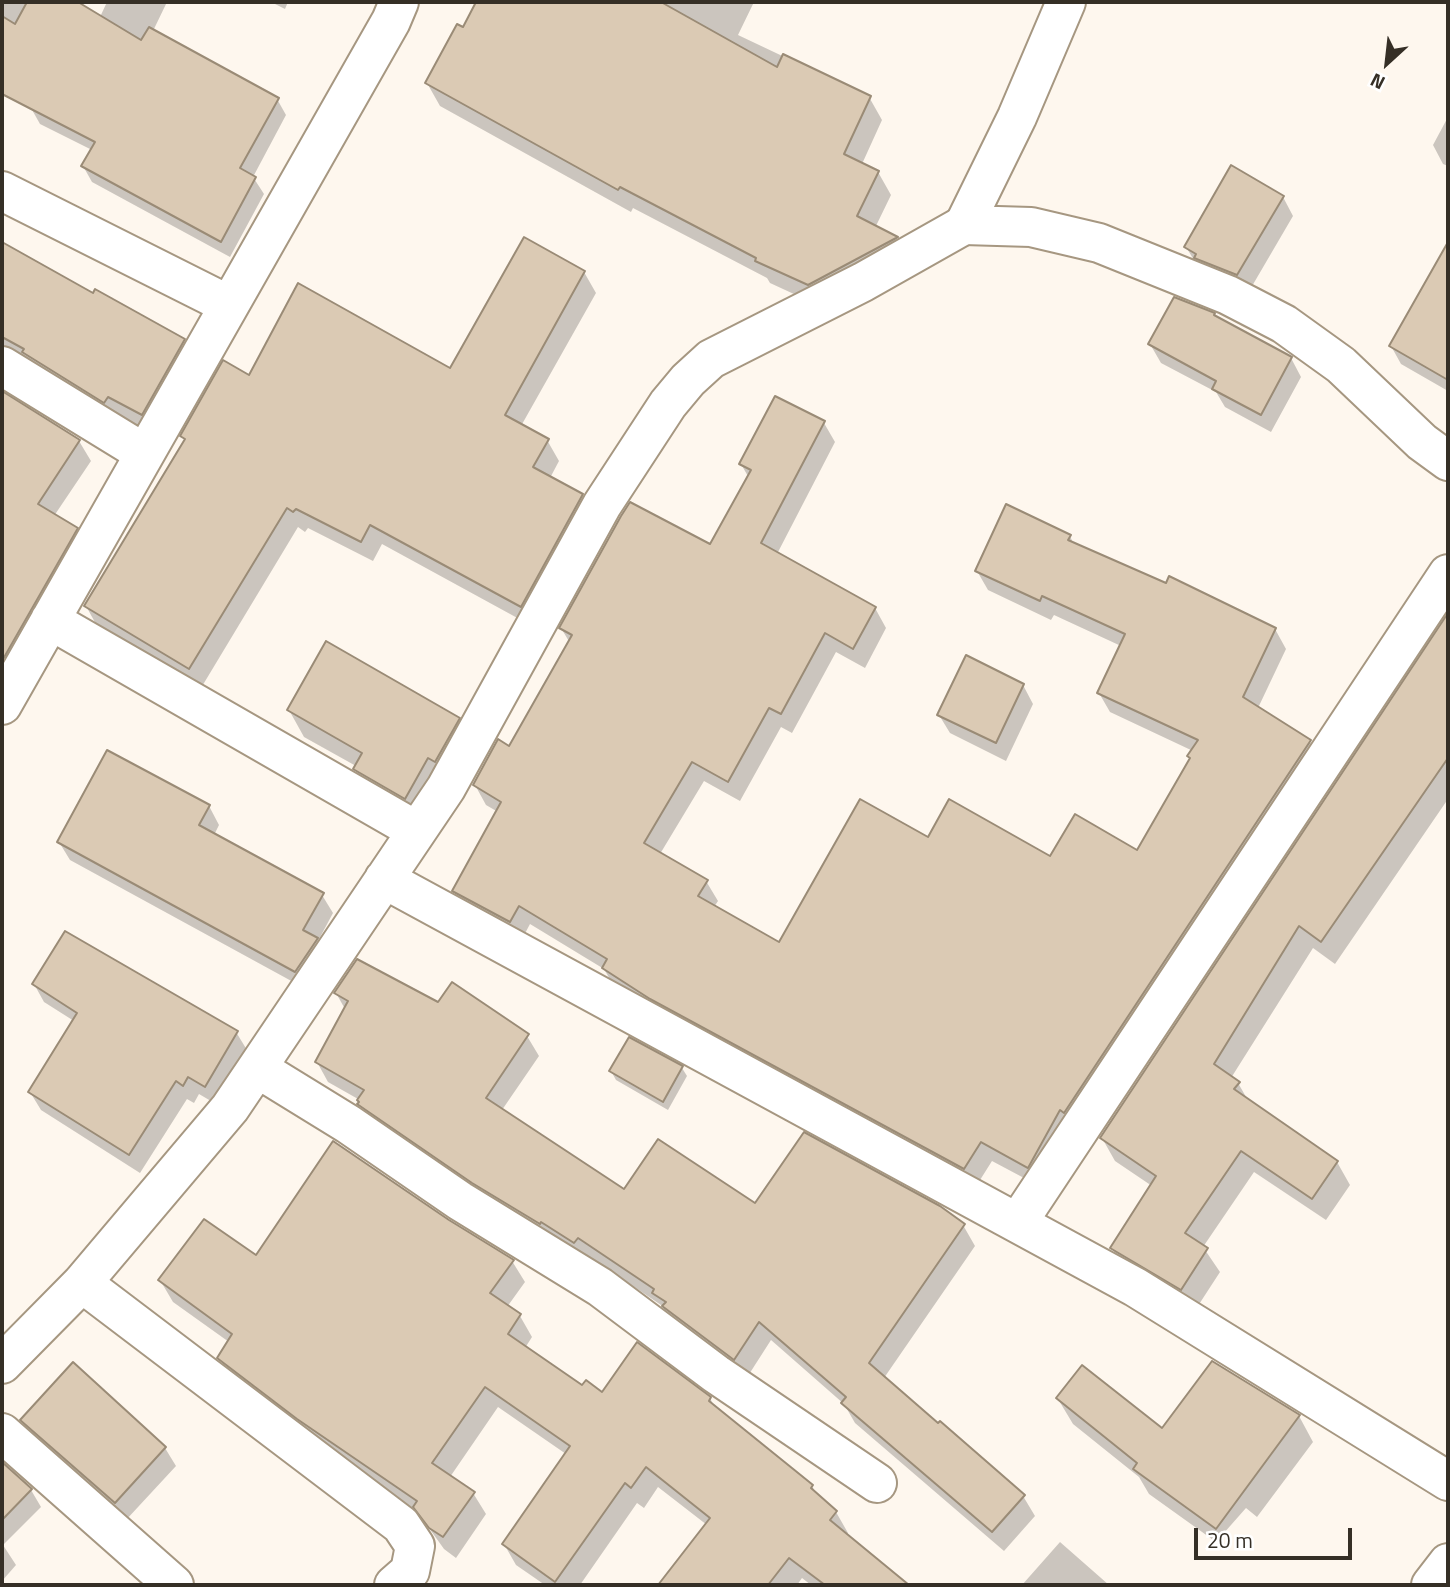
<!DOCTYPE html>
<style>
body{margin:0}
#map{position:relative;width:1450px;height:1587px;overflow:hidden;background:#fef7ee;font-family:"Titillium Web",sans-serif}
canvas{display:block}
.frame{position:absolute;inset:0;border:4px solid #352f26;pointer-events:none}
.north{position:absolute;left:1352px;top:28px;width:70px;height:70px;-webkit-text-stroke:5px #fff;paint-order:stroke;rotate:207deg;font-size:19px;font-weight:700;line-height:28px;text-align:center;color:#352f26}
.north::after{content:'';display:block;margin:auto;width:24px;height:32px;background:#352f26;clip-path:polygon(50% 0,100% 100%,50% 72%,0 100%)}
.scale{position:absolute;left:1194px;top:1528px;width:158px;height:32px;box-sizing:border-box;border:4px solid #352f26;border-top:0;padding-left:9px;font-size:21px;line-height:24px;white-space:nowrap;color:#352f26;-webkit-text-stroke:5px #fff;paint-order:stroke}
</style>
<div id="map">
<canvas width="1450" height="1587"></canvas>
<div class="frame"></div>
<div class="north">N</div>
<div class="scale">20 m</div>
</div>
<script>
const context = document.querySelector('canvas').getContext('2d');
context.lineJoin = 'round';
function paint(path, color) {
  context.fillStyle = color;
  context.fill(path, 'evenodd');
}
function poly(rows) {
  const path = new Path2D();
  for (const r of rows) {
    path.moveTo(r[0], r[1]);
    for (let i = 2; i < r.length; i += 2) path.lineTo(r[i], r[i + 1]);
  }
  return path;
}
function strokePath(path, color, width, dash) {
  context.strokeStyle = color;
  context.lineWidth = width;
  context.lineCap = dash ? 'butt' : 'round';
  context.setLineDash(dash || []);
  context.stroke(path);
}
paint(poly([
 [2,2,75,2,100,17,107,2,167,2,153,31,277,99,286,115,253,177,264,194,230,257,92,182,83,166,92,150,40,124,31,108,33,106,2,88],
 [271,2,288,2,285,9],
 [478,2,754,2,738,35,869,97,882,120,862,164,878,172,891,195,875,228,896,239,909,260,822,307,770,283,767,278,633,208,631,212,440,106,427,83,464,29],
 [1448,117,1448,166,1443,164,1433,145],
 [1283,197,1293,216,1248,293,1197,265,1186,247],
 [2,244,93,295,184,341,195,361,153,434,120,416,2,368],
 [1448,245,1448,391,1401,364,1391,346],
 [584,272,596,293,521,426,547,440,559,461,550,478,582,495,593,516,532,626,382,544,373,561,308,528,305,532,298,527,201,688,97,626,86,606,185,441,182,436,249,377,451,371],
 [1215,318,1291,358,1301,377,1271,432,1225,407,1216,392,1161,363,1150,344],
 [2,393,79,441,91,461,54,516,76,529,88,549,2,700],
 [824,423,835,442,777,554,875,608,886,628,865,668,836,652,792,733,781,727,740,801,704,781,660,854,706,881,718,901,714,907,780,944,928,840,1051,858,1138,853,1191,760,1189,756,1193,751,1110,712,1099,693,1121,646,1054,615,1051,620,988,590,977,571,1070,536,1074,545,1275,629,1286,649,1258,708,1310,742,1321,761,1039,1186,992,1161,975,1188,615,988,604,969,530,924,521,941,466,911,454,891,498,812,486,805,475,785,510,748,570,643,561,628,710,547,749,478,741,464],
 [1432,642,1448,653,1448,799,1335,964,1313,948,1231,1078,1238,1083,1249,1102,1337,1162,1350,1185,1326,1220,1254,1172,1203,1247,1220,1272,1194,1312,1125,1271,1112,1248,1152,1186,1115,1161,1102,1138],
 [1023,685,1033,704,1006,761,950,733,939,715],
 [289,710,459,719,474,746,421,825,370,796,355,769,356,766,304,737],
 [209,806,219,825,214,835,322,895,333,913,318,941,328,958,306,989,70,860,59,842],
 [34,984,236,1032,247,1050,216,1104,199,1094,194,1103,187,1099,140,1173,41,1110,30,1092,74,1021,44,1002],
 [336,993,439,1004,527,1036,539,1056,502,1110,625,1191,963,1225,975,1246,884,1378,1023,1496,1035,1516,1004,1551,855,1423,844,1404,771,1340,746,1379,666,1313,661,1305,590,1257,586,1262,371,1124,358,1099,328,1082,317,1062,345,1009],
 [682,1068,687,1076,668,1110,616,1080,611,1071],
 [448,1221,512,1261,525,1282,507,1307,520,1316,532,1337,525,1348,583,1388,603,1394,710,1398,715,1408,812,1486,818,1497,836,1512,848,1533,846,1535,907,1585,811,1585,802,1578,797,1585,661,1585,707,1525,658,1487,644,1508,637,1503,580,1585,545,1585,516,1565,504,1544,566,1454,498,1407,450,1477,473,1493,486,1514,456,1558,444,1549,419,1514,311,1440,231,1379,219,1358,229,1342,173,1302,160,1280,257,1257],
 [1058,1399,1163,1431,1299,1416,1313,1442,1257,1517,1246,1508,1216,1542,1149,1494,1139,1477,1073,1424],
 [22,1420,165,1448,176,1466,126,1520,33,1438],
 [2,1464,31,1490,41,1507,3,1545,16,1565,2,1581],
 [1060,1542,1109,1585,1022,1585]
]), '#0003');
const building = poly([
 [27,2,78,2,141,40,149,27,279,98,240,168,256,177,221,242,81,166,95,142,2,94,2,16,15,24,27,2],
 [476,2,661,2,777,67,783,54,871,96,844,154,879,171,857,216,898,237,808,285,755,261,756,258,620,187,618,190,425,83,457,24,463,27,476,2],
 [1231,165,1284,196,1237,275,1194,258,1196,254,1184,247,1231,165],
 [524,237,585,271,505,415,549,439,533,467,583,494,521,607,370,525,361,542,296,509,293,512,287,508,189,669,84,606,185,439,180,436,223,360,249,375,298,283,450,368,524,237],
 [2,242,93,293,95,289,185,339,142,415,108,397,104,403,22,352,24,349,2,337,2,242],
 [1448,242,1448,380,1389,346,1448,242],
 [1174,297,1215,313,1214,315,1292,357,1261,415,1212,389,1216,381,1148,344,1174,297],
 [2,391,80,440,38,504,78,528,2,661,2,391],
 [775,396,825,421,761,543,876,607,853,649,825,633,781,714,769,708,728,782,692,762,644,843,708,880,698,896,779,942,860,799,928,837,949,799,1050,856,1075,814,1137,850,1190,758,1187,756,1198,740,1097,693,1125,634,1042,596,1040,601,975,571,1006,504,1071,535,1068,540,1166,583,1169,576,1276,628,1243,697,1311,740,1064,1113,1060,1110,1028,1168,981,1142,964,1169,650,999,602,968,607,959,519,906,510,922,452,891,501,802,473,785,498,739,509,746,572,635,559,628,621,516,630,502,710,544,751,470,739,464,775,396],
 [1448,613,1448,758,1321,942,1299,926,1214,1064,1240,1082,1234,1089,1338,1161,1312,1199,1241,1151,1185,1233,1208,1248,1181,1290,1110,1248,1156,1176,1100,1138,1448,613],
 [326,641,460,718,435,762,428,758,405,799,353,769,362,753,287,710,326,641],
 [966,655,1024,684,996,743,937,715,966,655],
 [107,750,210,805,199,825,324,893,303,930,318,938,295,972,57,842,107,750],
 [65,931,238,1031,205,1087,188,1077,183,1086,176,1081,129,1155,28,1092,77,1013,32,984,65,931],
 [357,959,438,1002,452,982,529,1034,486,1098,624,1189,658,1139,755,1203,804,1132,940,1206,965,1224,869,1363,938,1423,940,1421,1025,1495,992,1532,841,1403,846,1397,759,1322,734,1360,662,1306,666,1302,652,1293,654,1289,578,1238,574,1243,541,1222,540,1224,472,1183,357,1104,359,1102,357,1100,364,1090,315,1062,348,1001,334,993,357,959],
 [629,1037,683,1066,663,1102,609,1071,629,1037],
 [333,1141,449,1220,514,1260,490,1293,521,1314,508,1334,582,1385,586,1380,602,1392,637,1342,711,1397,709,1401,813,1485,811,1488,837,1511,830,1520,909,1585,825,1585,789,1558,768,1585,658,1585,710,1518,646,1467,631,1488,625,1483,555,1582,502,1544,570,1446,485,1387,432,1463,475,1492,443,1537,429,1528,413,1507,417,1501,297,1419,217,1358,232,1334,158,1280,204,1219,256,1255,333,1141],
 [1212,1361,1300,1415,1216,1529,1133,1469,1137,1463,1056,1398,1082,1365,1162,1428,1212,1361],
 [73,1362,166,1447,115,1503,20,1420,73,1362],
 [2,1462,32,1489,2,1520,2,1462]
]);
paint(building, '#dbcab4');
strokePath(building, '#9a8b76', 2);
const street = poly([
 [2,191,229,305],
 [2,366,144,453],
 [50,620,417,831],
 [2,705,391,21,399,2],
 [384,879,1135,1287,1448,1481],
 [257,1068,348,1124,460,1201,600,1287,716,1374,877,1483],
 [1018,1222,1448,574],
 [82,1283,401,1525,415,1546,410,1571,394,1585],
 [2,1364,82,1283,230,1108,446,788,602,505,668,404,688,380,711,359,863,282,964,225],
 [2,1433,174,1585],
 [1431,1585,1448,1563]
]);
const secondary = poly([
 [1066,2,1017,117,964,225,1031,227,1099,243,1228,295,1284,324,1341,365,1422,442,1448,461]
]);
strokePath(street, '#a69781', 42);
strokePath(secondary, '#a69781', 42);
strokePath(street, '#fff', 38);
strokePath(secondary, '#fff', 38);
</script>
